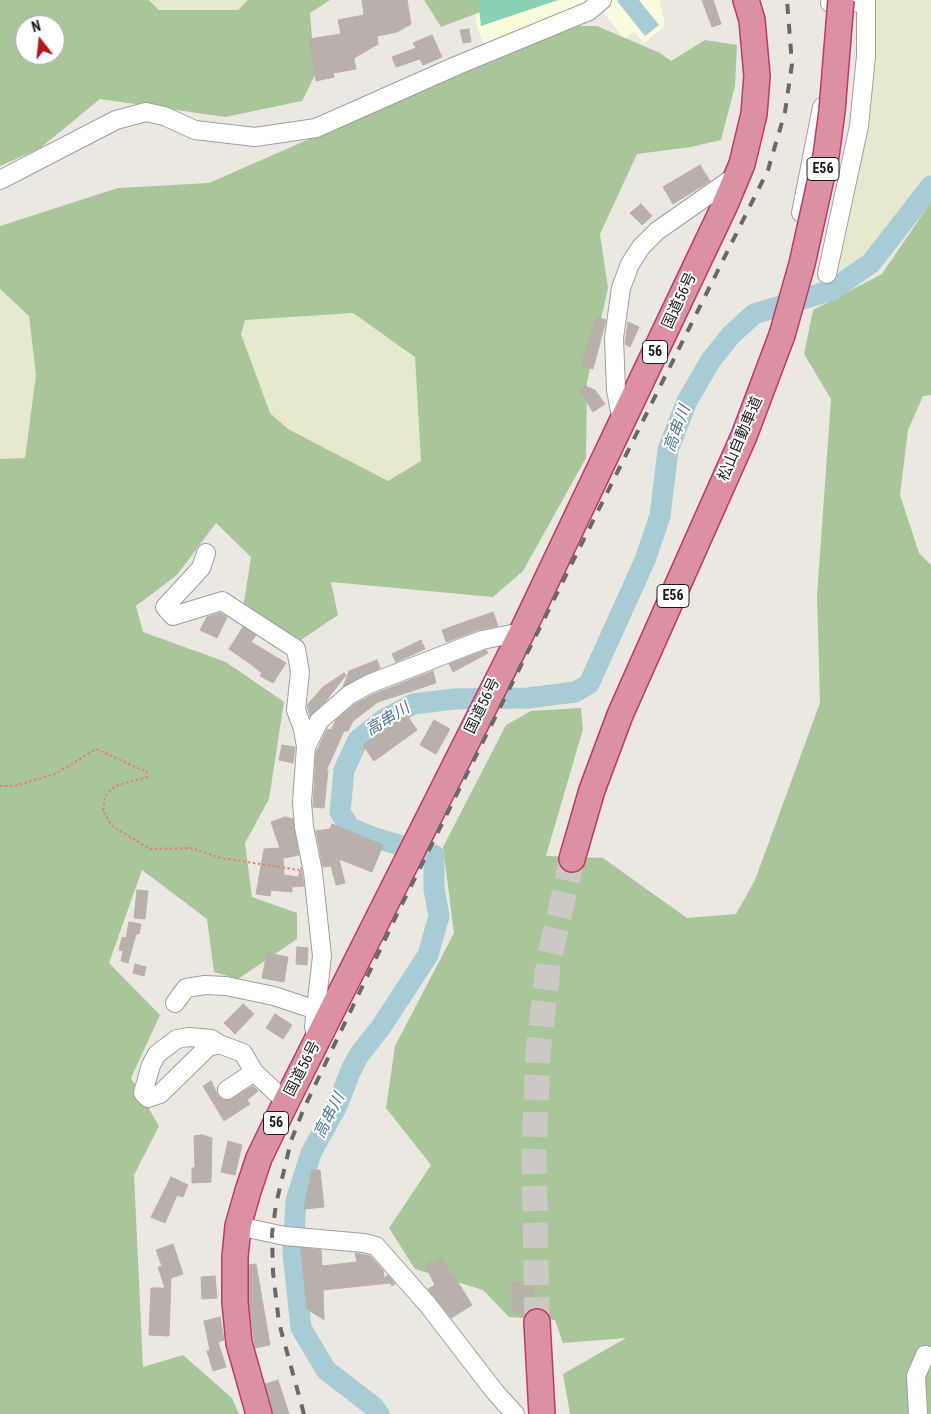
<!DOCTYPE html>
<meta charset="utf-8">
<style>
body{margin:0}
#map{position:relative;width:931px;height:1414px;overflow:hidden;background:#ebe8e2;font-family:"Roboto Condensed",sans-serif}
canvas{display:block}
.north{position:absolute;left:15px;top:15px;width:50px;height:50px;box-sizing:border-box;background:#fff;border:1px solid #a4a4a4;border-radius:50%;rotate:344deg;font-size:14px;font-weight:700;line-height:20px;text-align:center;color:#1b1b1b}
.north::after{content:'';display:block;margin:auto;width:18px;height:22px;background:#b0161b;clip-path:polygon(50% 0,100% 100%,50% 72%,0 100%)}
</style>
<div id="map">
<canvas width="931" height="1414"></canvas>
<div class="north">N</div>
</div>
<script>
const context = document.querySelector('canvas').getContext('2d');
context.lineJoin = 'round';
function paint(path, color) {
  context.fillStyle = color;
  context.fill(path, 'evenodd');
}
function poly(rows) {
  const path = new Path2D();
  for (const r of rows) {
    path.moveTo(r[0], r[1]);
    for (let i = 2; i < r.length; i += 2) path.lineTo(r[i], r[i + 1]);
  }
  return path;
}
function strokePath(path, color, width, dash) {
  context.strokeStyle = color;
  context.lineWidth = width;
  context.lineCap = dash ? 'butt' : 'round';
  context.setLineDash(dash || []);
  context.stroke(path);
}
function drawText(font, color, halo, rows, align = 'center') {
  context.font = font + ' "Roboto Condensed","Noto Sans JP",sans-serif';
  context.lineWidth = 4;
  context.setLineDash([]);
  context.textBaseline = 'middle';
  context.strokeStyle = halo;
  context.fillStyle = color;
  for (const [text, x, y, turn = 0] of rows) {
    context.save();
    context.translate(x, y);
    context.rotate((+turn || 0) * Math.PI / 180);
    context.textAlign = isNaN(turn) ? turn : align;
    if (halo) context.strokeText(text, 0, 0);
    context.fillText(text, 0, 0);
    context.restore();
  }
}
paint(poly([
 [473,0,660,0,665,26,644,43,634,32,624,39,600,8,484,45,477,27]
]), '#fafadc');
paint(poly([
 [149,0,248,0,238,10,159,10],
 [872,0,931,0,931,173,893,230,869,260,844,272,834,272],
 [0,289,29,316,36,375,25,458,0,459],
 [353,313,415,356,421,461,388,481,288,429,270,413,240,334,245,320]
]), '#e7e9cf');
paint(poly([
 [0,0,149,0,159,10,238,10,248,0,330,0,310,13,315,75,302,101,225,117,100,99,39,149,0,166],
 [25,25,55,25,55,55,25,55],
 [424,0,481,0,483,11,441,27],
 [567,26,597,26,660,53,671,61,705,40,737,45,735,86,721,140,691,147,637,154,600,234,608,288,587,382,586,458,523,571,493,597,331,582,338,615,301,640,243,608,251,557,216,523,177,575,136,606,143,632,226,662,284,702,269,799,245,843,252,897,297,913,297,939,238,979,214,972,207,919,142,870,109,963,160,1015,131,1078,159,1126,134,1175,143,1367,183,1355,232,1398,239,1414,0,1414,0,459,25,458,36,375,29,316,0,289,0,226,118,188,209,183],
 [353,313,415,357,421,461,388,481,288,429,270,413,241,334,245,320],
 [931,202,931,395,923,396,908,430,900,495,919,553,931,565,931,1414,570,1414,563,1374,626,1338,563,1343,555,1320,509,1317,483,1290,415,1269,389,1228,431,1165,386,1108,395,1046,454,933,443,847,506,725,531,711,581,708,583,729,546,856,603,858,687,918,736,914,755,880,820,703,817,596,831,399,804,354,813,310,882,274]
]), '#a9c69b');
paint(poly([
 [478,0,558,0,481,26]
]), '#88d2b3');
paint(poly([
 [619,0,639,0,659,25,645,36,617,1]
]), '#a7ccd5');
strokePath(poly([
 [379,1414,374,1407,326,1370,301,1328,293,1253,296,1201,311,1153,337,1106,351,1070,359,1055,381,1027,428,955,439,916,434,889,434,855,375,838,350,828,340,812,344,770,358,740,383,720,413,704,454,699,528,698,575,692,589,684,645,560,660,516,668,450,687,401,711,360,731,335,754,314,832,290,871,263,931,186]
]), '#a7ccd5', 21);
const building = poly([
 [362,0,407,0,411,24,397,32,377,36,378,44,354,58,356,69,333,73,334,77,316,81,309,39,341,34,338,20,364,15,362,0],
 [702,0,713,0,721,24,712,27,702,0],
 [469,29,471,42,463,43,460,30,469,29],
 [432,35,442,57,423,65,420,59,396,67,392,57,416,48,413,43,432,35],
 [700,165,710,181,673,204,663,187,700,165],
 [641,204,652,216,642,225,630,213,641,204],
 [596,317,606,320,593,369,581,365,596,317],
 [628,322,639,327,630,347,625,344,628,322],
 [585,386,595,390,605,404,593,412,579,390,585,386],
 [493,612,498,626,478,630,446,642,442,630,493,612],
 [220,613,227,617,217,638,200,630,207,617,220,613],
 [243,627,256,635,251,642,286,663,273,683,260,676,262,673,252,665,229,649,243,627],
 [421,640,425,649,396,662,392,654,421,640],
 [486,650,488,653,453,672,449,664,486,650],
 [377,660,380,668,343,687,349,671,377,660],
 [433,671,436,683,378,702,353,721,348,731,344,731,326,771,328,770,324,808,313,807,316,753,327,729,331,730,336,720,355,704,374,694,433,671],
 [344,673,346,675,325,702,310,716,307,705,323,687,344,673],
 [406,714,417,730,374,761,363,745,406,714],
 [434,720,450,729,436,754,420,745,434,720],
 [282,745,295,747,293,763,279,760,282,745],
 [285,817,293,819,299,855,283,858,284,875,298,877,301,867,304,886,292,887,292,892,271,890,270,896,256,894,264,849,280,848,271,822,285,817],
 [332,824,383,845,372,872,339,859,345,883,336,885,331,866,323,867,316,831,330,829,332,824],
 [137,890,148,891,145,919,134,918,137,890],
 [129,922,141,924,139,934,136,934,128,963,121,961,123,951,119,950,122,937,126,938,129,922],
 [297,947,308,948,307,965,296,964,297,947],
 [267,953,288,957,284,982,262,978,267,953],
 [135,964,146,967,144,976,133,973,135,964],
 [243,1004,254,1014,235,1034,224,1023,243,1004],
 [275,1014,292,1025,283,1039,266,1028,275,1014],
 [211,1081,218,1096,227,1101,253,1086,258,1091,247,1100,250,1104,224,1121,203,1086,211,1081],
 [202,1135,212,1138,211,1182,192,1183,192,1168,195,1168,194,1136,202,1135],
 [228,1141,242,1145,235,1175,221,1172,228,1141],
 [312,1170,320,1170,324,1207,304,1209,312,1170],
 [171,1177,188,1185,183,1197,177,1195,165,1223,151,1217,171,1177],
 [173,1244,183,1274,171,1278,169,1336,149,1335,151,1288,165,1288,158,1267,162,1266,156,1250,173,1244],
 [301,1248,321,1250,322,1266,357,1262,355,1253,370,1256,383,1270,384,1278,388,1275,395,1284,392,1286,390,1283,323,1290,324,1320,307,1309,301,1248],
 [441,1257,451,1275,453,1274,472,1305,451,1318,428,1289,435,1285,425,1265,441,1257],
 [256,1264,270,1345,255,1348,249,1301,249,1265,256,1264],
 [215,1276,217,1298,202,1299,201,1277,215,1276],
 [512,1282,533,1282,533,1309,527,1312,512,1312,512,1282],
 [220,1317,224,1340,218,1342,226,1367,213,1371,207,1351,210,1350,204,1321,220,1317],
 [278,1380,289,1414,274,1414,273,1410,265,1384,278,1380]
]);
paint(building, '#b8b1ab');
strokePath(building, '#bbafa6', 1);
strokePath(poly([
 [537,1322,534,1154,538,1053,549,960,572,859]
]), '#ccc9c4', 25, [25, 12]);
const minor = poly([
 [830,3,866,2],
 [0,180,116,120,146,112,164,116,195,130,255,137,316,128,458,65,589,11,602,0],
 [801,213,822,107],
 [827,274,859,126,866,56,866,0],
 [622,421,616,390,614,338,621,288,630,264,641,247,657,231,737,175],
 [206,553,201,568,165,607,173,616,222,601,296,649,300,672,296,710,303,729,306,747],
 [175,1003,186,988,205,985,226,986,274,996,316,1010],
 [317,1040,314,1027,322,956,313,872,304,827,302,802,306,747,319,721,349,695,369,684,482,640,522,632],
 [219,1044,211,1039,189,1037,177,1039,157,1054,151,1065,143,1093,148,1098,160,1094,208,1047,219,1044,243,1053,254,1072,286,1102],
 [227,1090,254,1072],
 [238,1226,285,1236,364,1243,376,1246,428,1305,495,1392,515,1414],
 [918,1414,916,1376,925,1355,931,1356]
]);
const highway = poly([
 [572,859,592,790,620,715,744,436,782,335],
 [537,1322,542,1414],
 [259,1414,239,1343,235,1302,235,1257,238,1226,248,1191,259,1158,286,1102,522,632,724,207,742,164,754,114,757,76,752,20,746,0]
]);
strokePath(minor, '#9f9f9f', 20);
strokePath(highway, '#c1376b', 28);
strokePath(poly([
 [0,786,14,786,55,774,96,749,147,772,147,777,115,786,105,796,103,811,112,826,150,849,191,848,221,858,299,870]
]), '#e97e76', 2, [2.5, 2.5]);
strokePath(minor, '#fff', 18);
strokePath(highway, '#db91a1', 25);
strokePath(poly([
 [304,1414,279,1323,273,1272,272,1234,276,1204,291,1141,304,1108,401,906,768,170,785,112,792,64,787,0]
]), '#696969', 4, [10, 10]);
const highwayBridge = poly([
 [782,335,802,264,826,156,832,111,841,0]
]);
strokePath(highwayBridge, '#c1376b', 28, []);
strokePath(highwayBridge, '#db91a1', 25);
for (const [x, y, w] of [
 [823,169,32],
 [655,352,25],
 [673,596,32],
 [276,1123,25]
]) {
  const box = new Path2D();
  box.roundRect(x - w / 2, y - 11.5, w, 23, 4);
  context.fillStyle = '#fff';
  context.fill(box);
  strokePath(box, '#1b1b1b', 1);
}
drawText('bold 14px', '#1b1b1b', null, [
 ["E56",823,169],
 ["56",655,352],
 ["E56",673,596],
 ["56",276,1123]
]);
drawText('15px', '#1b1b1b', '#fff', [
 ["国道56号",680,301,-65],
 ["松山自動車道",741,439,-67],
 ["国道56号",483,706,-64],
 ["国道56号",303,1069,-63]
]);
drawText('italic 16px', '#507698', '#fff', [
 ["高串川",678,429,-70],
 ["高串川",388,720,-32],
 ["高串川",330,1116,-63]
]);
</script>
